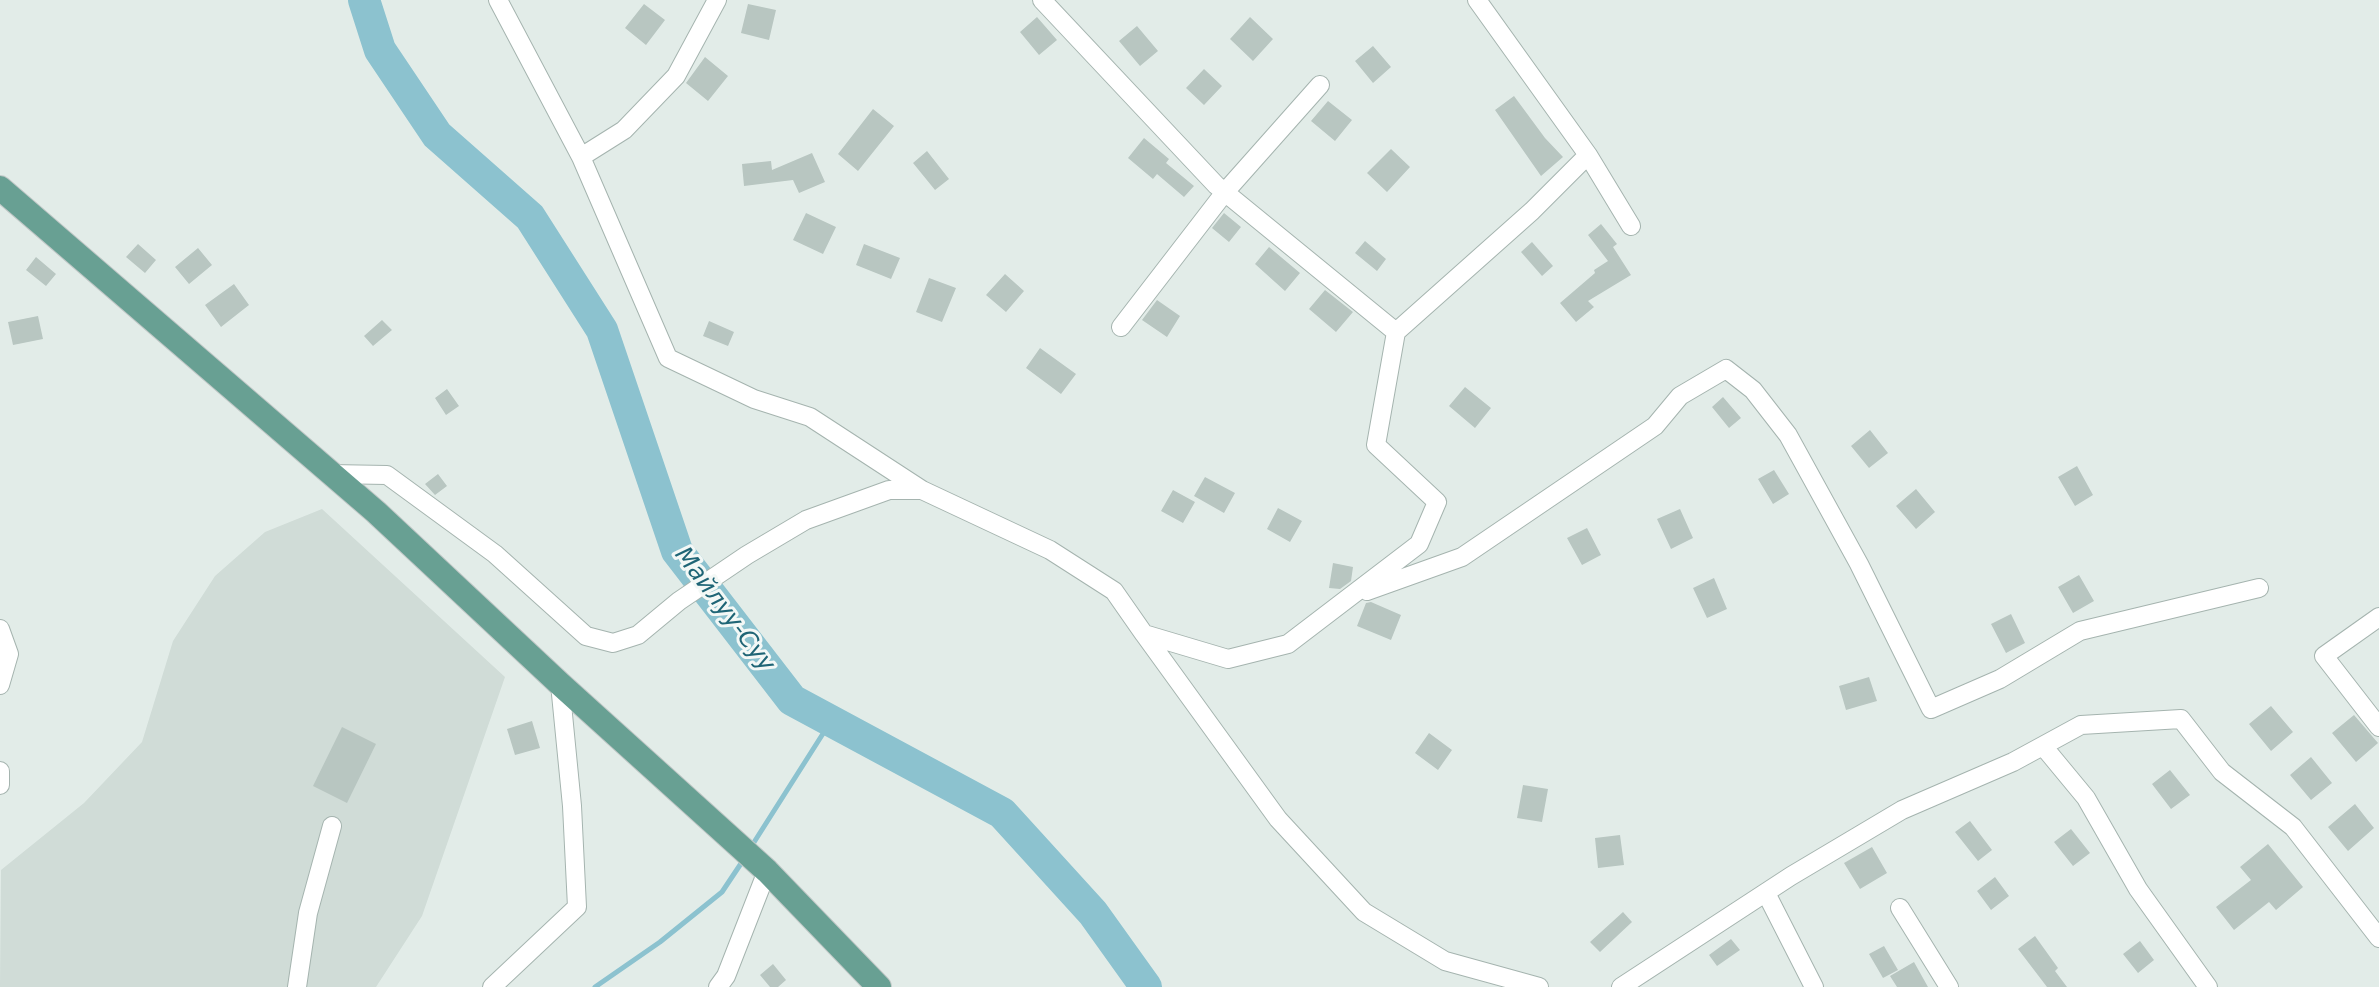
<!DOCTYPE html>
<meta charset="utf-8">
<style>
body{margin:0}
canvas{display:block;background:#e2ece8}
</style>
<canvas width="2379" height="987"></canvas>
<script>
const context = document.querySelector('canvas').getContext('2d');
context.lineJoin = 'round';
function paint(path, color) {
  context.fillStyle = color;
  context.fill(path, 'evenodd');
}
function poly(rows) {
  const path = new Path2D();
  for (const r of rows) {
    path.moveTo(r[0], r[1]);
    for (let i = 2; i < r.length; i += 2) path.lineTo(r[i], r[i + 1]);
  }
  return path;
}
function strokePath(path, color, width, dash) {
  context.strokeStyle = color;
  context.lineWidth = width;
  context.lineCap = dash ? 'butt' : 'round';
  context.setLineDash(dash || []);
  context.stroke(path);
}
function drawText(font, color, halo, rows, align = 'center') {
  context.font = font + ' "DejaVu Sans",sans-serif';
  context.lineWidth = 6;
  context.setLineDash([]);
  context.textBaseline = 'middle';
  context.strokeStyle = halo;
  context.fillStyle = color;
  for (const [text, x, y, turn = 0] of rows) {
    context.save();
    context.translate(x, y);
    context.rotate((+turn || 0) * Math.PI / 180);
    context.textAlign = isNaN(turn) ? turn : align;
    if (halo) context.strokeText(text, 0, 0);
    context.fillText(text, 0, 0);
    context.restore();
  }
}
paint(poly([
 [322,509,505,677,422,916,376,987,0,987,1,870,84,803,142,742,173,641,215,576,265,532]
]), '#d0dcd7');
strokePath(poly([
 [751,847,831,721],
 [595,987,660,942,722,892,744,859]
]), '#8cc2cf', 5);
strokePath(poly([
 [364,0,380,50,437,135,530,217,602,330,677,551,792,700,1002,813,1093,913,1146,987]
]), '#8cc2cf', 32);
paint(poly([
 [644,4,665,20,646,45,625,28],
 [748,4,776,10,769,40,741,33],
 [1037,17,1057,40,1039,55,1020,32],
 [1250,17,1273,39,1253,61,1230,39],
 [1137,26,1158,51,1140,66,1119,41],
 [1373,46,1391,67,1373,83,1355,61],
 [705,57,728,76,708,101,686,83],
 [1204,69,1222,86,1204,105,1186,88],
 [1514,96,1545,138,1563,157,1541,176,1495,110],
 [1328,101,1352,120,1335,141,1311,121],
 [873,109,894,126,858,171,838,154],
 [1144,138,1169,159,1166,163,1194,186,1184,197,1157,174,1153,179,1128,158],
 [1391,149,1410,167,1387,192,1367,173],
 [927,151,949,179,935,190,913,163],
 [812,153,825,182,799,193,793,180,744,186,742,164,771,161,772,170],
 [806,213,836,227,823,254,793,240],
 [1224,213,1241,227,1229,242,1212,228],
 [1601,224,1617,244,1613,247,1631,275,1588,301,1594,307,1576,322,1560,303,1595,273,1594,270,1608,261,1588,235],
 [1365,241,1386,259,1377,271,1355,253],
 [1532,242,1553,266,1542,276,1521,252],
 [138,244,156,260,145,273,126,257],
 [864,244,900,258,891,279,856,265],
 [1269,247,1300,273,1285,291,1255,264],
 [198,248,212,265,189,284,175,267],
 [36,257,56,274,46,286,26,270],
 [1005,274,1024,291,1006,312,986,295],
 [929,278,956,288,942,322,916,312],
 [234,284,249,305,221,327,205,305],
 [1325,290,1353,312,1336,332,1309,309],
 [1157,300,1180,316,1167,337,1142,320],
 [38,316,43,339,13,345,8,322],
 [382,320,392,330,373,346,364,336],
 [709,321,734,332,728,346,703,336],
 [1040,348,1076,374,1061,394,1026,368],
 [1465,387,1491,408,1475,428,1449,406],
 [447,389,459,406,446,415,435,398],
 [1723,397,1741,418,1729,428,1712,407],
 [1870,430,1888,453,1869,468,1851,446],
 [2077,466,2093,495,2075,506,2058,477],
 [1774,470,1789,494,1773,504,1758,479],
 [438,474,447,486,435,495,425,484],
 [1205,477,1235,493,1224,513,1194,496],
 [1916,489,1935,512,1916,529,1896,506],
 [1173,490,1195,502,1183,523,1161,511],
 [1278,508,1302,521,1290,542,1267,529],
 [1680,509,1693,538,1671,549,1657,519],
 [1587,528,1601,555,1582,565,1567,538],
 [1333,563,1353,567,1351,581,1340,589,1329,588],
 [2079,575,2094,601,2073,613,2058,587],
 [1714,578,1727,609,1707,618,1693,588],
 [1371,602,1401,615,1391,640,1357,626,1366,603],
 [2011,614,2025,643,2006,653,1991,624],
 [1869,677,1877,701,1846,710,1839,686],
 [2271,706,2293,732,2271,751,2249,724],
 [2354,715,2378,743,2356,762,2332,733],
 [532,721,540,748,515,755,507,729],
 [342,727,376,744,347,803,313,786],
 [1429,733,1452,750,1438,770,1415,753],
 [2311,757,2332,783,2311,800,2290,775],
 [2170,770,2190,795,2171,809,2152,784],
 [1523,785,1548,789,1542,822,1517,818],
 [2355,804,2374,828,2348,851,2328,827],
 [1970,821,1992,850,1978,861,1955,832],
 [2071,829,2090,853,2073,866,2054,842],
 [1620,835,1624,865,1598,868,1595,838],
 [2268,844,2303,887,2276,910,2269,902,2234,930,2216,907,2251,880,2240,867],
 [1872,847,1887,873,1860,889,1844,863],
 [1995,877,2009,896,1991,910,1977,891],
 [1623,912,1632,922,1600,952,1590,942],
 [2035,936,2058,968,2055,971,2067,987,2047,987,2018,949],
 [1731,939,1740,950,1717,966,1709,955],
 [2140,941,2154,960,2138,973,2123,954],
 [1884,946,1898,970,1883,978,1869,954],
 [1914,962,1928,987,1897,987,1890,976],
 [773,964,786,980,778,987,770,987,760,975]
]), '#b8c6c1');
const minor = poly([
 [498,0,581,157,668,358,754,399,810,417,922,490],
 [1042,0,1216,185,1396,332],
 [1477,0,1588,155,1631,226],
 [581,157,624,130,676,76,717,0],
 [1121,327,1225,192,1320,85],
 [330,474,387,475,495,554,586,636,613,643,638,635,679,601,747,555,806,520,889,490,922,490,1050,550,1114,591,1144,634,1228,659,1288,644,1419,544,1437,502,1376,445,1396,332,1532,211,1588,155],
 [1367,591,1462,557,1655,426,1680,396,1726,369,1753,390,1788,435,1859,564,1931,709,2000,679,2080,631,2259,588],
 [2379,617,2324,656,2379,727],
 [0,629,9,654,0,685],
 [1144,634,1278,819,1364,912,1445,961,1539,987],
 [2043,746,2086,798,2138,889,2208,987],
 [0,771,0,785],
 [1766,893,1814,987],
 [1900,908,1949,987],
 [297,987,308,913,332,826],
 [492,987,577,907,572,806,560,684],
 [718,987,726,976,767,871],
 [1621,987,1791,876,1902,810,2013,762,2081,725,2181,719,2222,772,2293,827,2379,938]
]);
const major = poly([
 [0,188,376,512,560,684,767,871,879,987]
]);
strokePath(minor, '#a5b4af', 20);
strokePath(major, '#c1c8c7', 26);
strokePath(minor, '#fff', 18);
strokePath(major, '#68a093', 24);
drawText('italic 24px', '#1f6576', '#f3f8f6', [
 ["Майлуу-Суу",724,610,53]
]);
</script>
